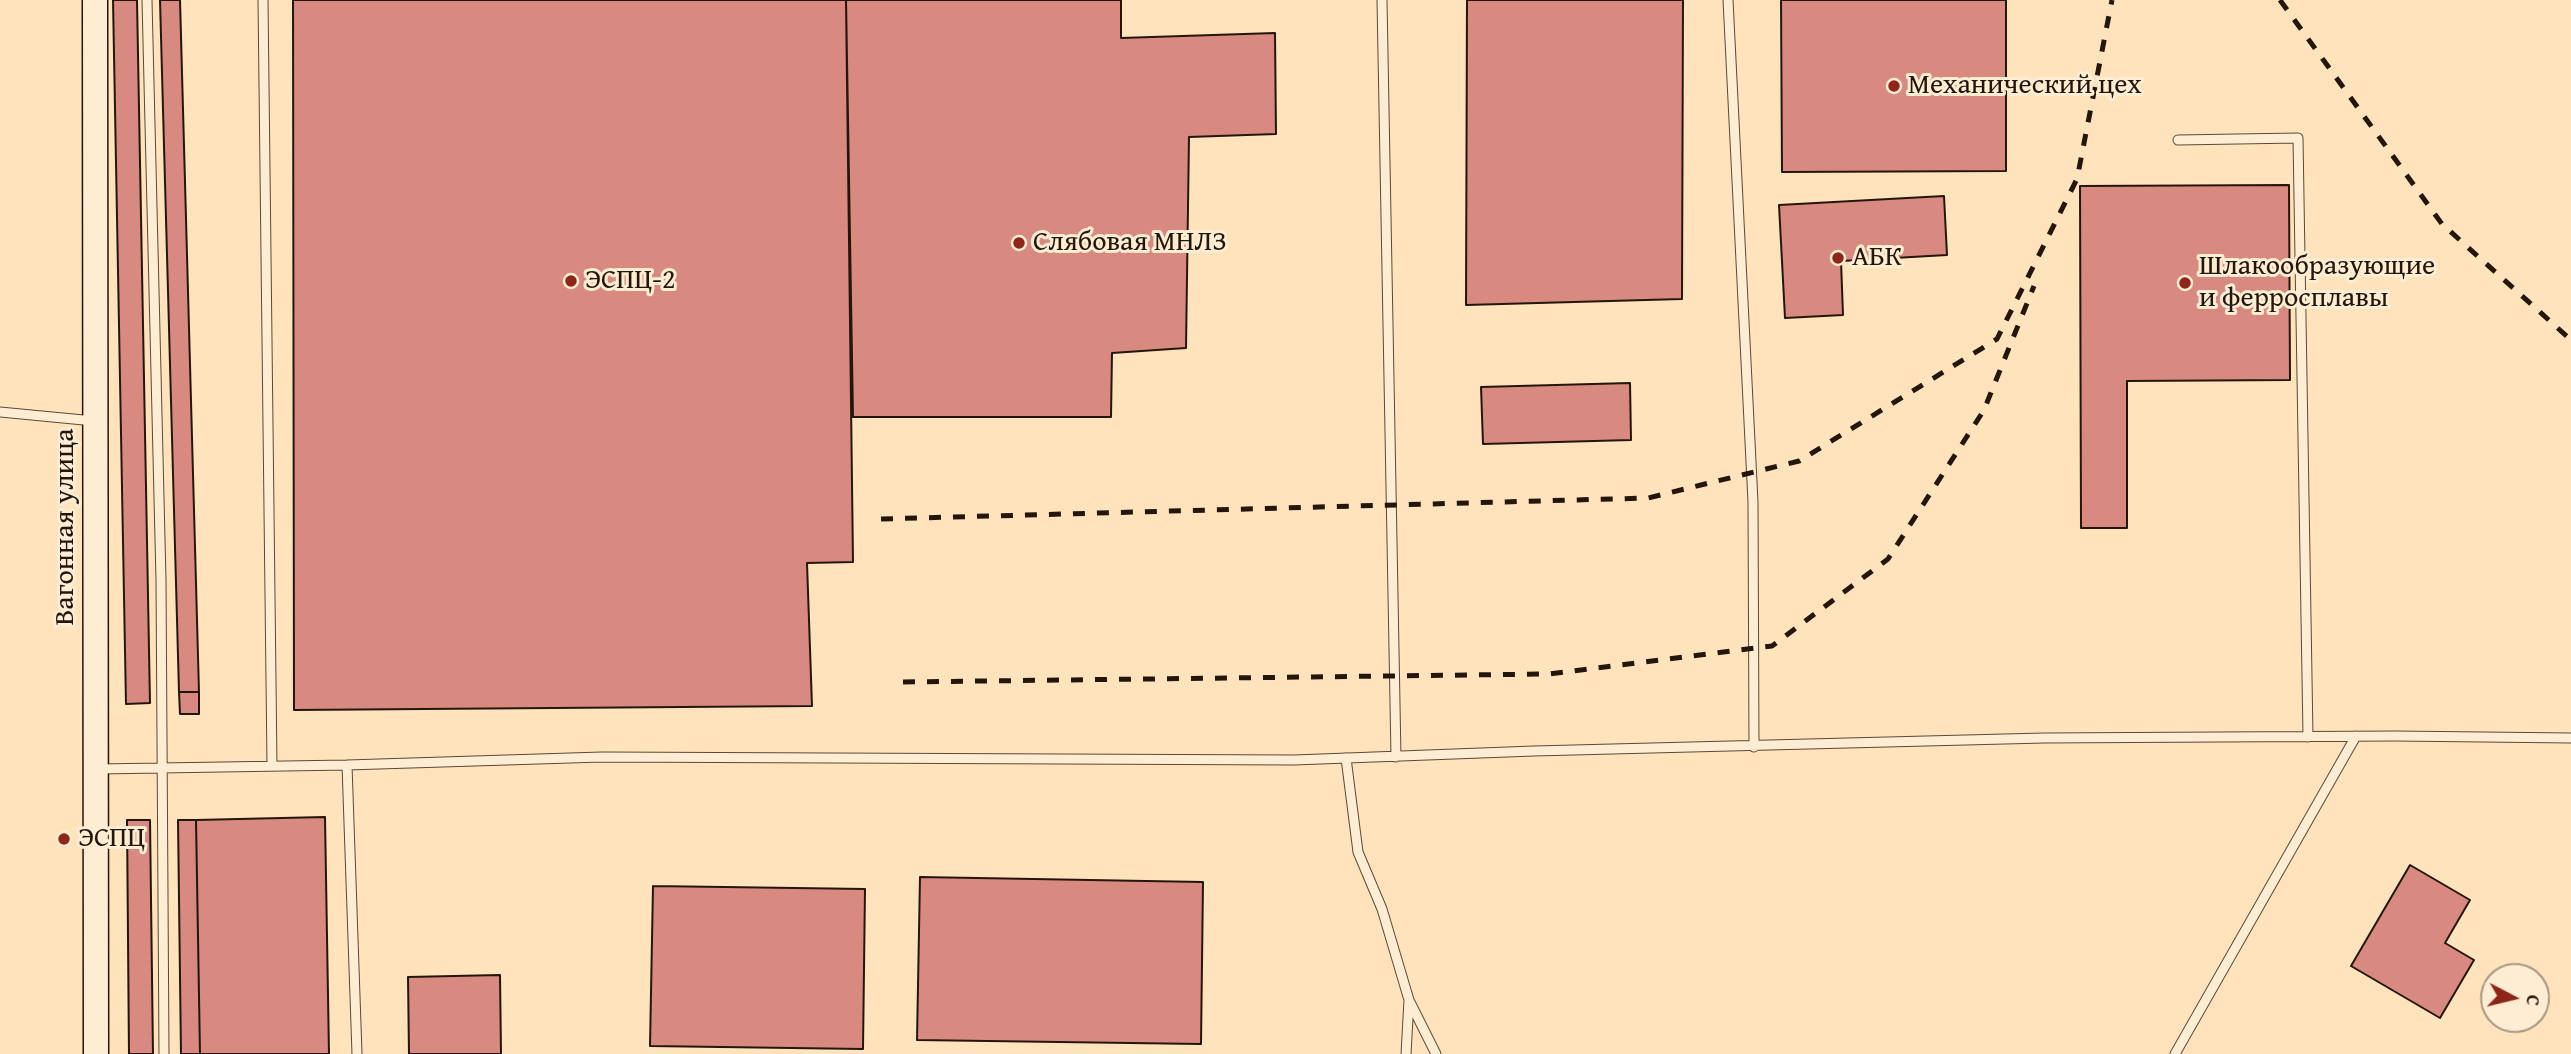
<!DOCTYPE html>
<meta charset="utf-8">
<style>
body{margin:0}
#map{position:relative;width:2571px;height:1054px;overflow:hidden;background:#fee3bc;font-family:"Gentium Book Plus",serif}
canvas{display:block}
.north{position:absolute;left:2480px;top:963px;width:70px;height:70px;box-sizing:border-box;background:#feedd3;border:2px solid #a79783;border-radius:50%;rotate:97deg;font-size:19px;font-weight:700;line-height:28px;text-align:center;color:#25160c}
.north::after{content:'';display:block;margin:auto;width:24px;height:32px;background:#8f2418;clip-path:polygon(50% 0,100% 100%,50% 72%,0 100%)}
</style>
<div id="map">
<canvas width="2571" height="1054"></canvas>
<div class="north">С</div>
</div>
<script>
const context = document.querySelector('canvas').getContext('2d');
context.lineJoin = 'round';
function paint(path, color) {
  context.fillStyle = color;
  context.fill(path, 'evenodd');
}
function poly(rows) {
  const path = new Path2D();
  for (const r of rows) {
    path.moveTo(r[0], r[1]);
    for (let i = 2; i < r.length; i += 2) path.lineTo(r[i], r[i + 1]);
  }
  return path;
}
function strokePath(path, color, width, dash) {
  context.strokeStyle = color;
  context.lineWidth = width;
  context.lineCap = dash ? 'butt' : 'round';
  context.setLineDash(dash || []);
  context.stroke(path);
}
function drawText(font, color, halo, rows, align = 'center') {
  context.font = font + ' "Gentium Book Plus",serif';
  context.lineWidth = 6;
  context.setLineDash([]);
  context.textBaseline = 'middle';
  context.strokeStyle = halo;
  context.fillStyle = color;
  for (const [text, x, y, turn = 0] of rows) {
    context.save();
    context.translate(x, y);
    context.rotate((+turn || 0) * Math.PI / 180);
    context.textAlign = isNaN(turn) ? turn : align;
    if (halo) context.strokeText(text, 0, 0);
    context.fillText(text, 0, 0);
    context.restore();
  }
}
const building = poly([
 [113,0,137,0,150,703,126,704,113,0],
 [160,0,180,0,199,692,179,692,160,0],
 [293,0,846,0,853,562,807,563,812,706,294,710,293,0],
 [846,0,1121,0,1121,38,1275,33,1276,134,1189,137,1186,348,1112,353,1111,417,853,417,846,0],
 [1467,0,1683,0,1682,299,1466,305,1467,0],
 [1781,0,2006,0,2006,171,1782,172,1781,0],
 [2289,185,2290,380,2127,381,2127,528,2081,528,2080,186,2289,185],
 [1944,196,1947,255,1841,261,1843,315,1785,318,1779,205,1944,196],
 [1630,383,1631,440,1483,444,1481,387,1630,383],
 [179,692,199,692,199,714,180,714,179,692],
 [325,817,329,1054,200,1054,196,820,325,817],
 [127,820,150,820,153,1054,129,1054,127,820],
 [178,820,196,820,200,1054,181,1054,178,820],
 [2410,865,2470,900,2445,943,2474,960,2440,1018,2351,966,2410,865],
 [920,877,1203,882,1201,1044,917,1040,920,877],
 [653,886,865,889,863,1049,650,1046,653,886],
 [500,975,501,1054,409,1054,408,977,500,975]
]);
paint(building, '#d88a81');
strokePath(building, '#25160c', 2);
const lane = poly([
 [147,0,161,580,164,1054],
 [263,0,272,765],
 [1382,0,1396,757],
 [1728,0,1753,502,1754,747],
 [2178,140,2298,138,2308,737],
 [0,412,94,421],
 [1346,758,1358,852,1382,909,1409,1000,1406,1054],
 [347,765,357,1054],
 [98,769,347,765,602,757,1294,760,1534,751,2044,738,2395,736,2571,738],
 [1410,1002,1436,1054],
 [2175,1054,2356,736]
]);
const secondary = poly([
 [95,0,96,1054]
]);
strokePath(lane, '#5b4938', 11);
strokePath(secondary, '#25160c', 27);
strokePath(lane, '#feedd3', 9);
strokePath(secondary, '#feedd3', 24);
strokePath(poly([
 [2280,0,2442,224,2571,340],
 [881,519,1648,498,1799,461,1997,339,2077,179,2112,0],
 [903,682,1549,674,1772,646,1888,559,1984,410,2034,286]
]), '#25160c', 5, [12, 12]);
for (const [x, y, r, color] of [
 [1894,86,7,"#8f2418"],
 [1019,243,7,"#8f2418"],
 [1838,258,7,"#8f2418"],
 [571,281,7,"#8f2418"],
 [2185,283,7,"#8f2418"],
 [64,839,7,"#8f2418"]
]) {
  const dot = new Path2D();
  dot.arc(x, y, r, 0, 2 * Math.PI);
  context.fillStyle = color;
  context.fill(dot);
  strokePath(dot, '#feedd3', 2.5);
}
drawText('28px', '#25160c', '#feedd3', [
 ["Механический цех",1908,86],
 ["Слябовая МНЛЗ",1033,243],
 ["АБК",1852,258],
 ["Шлакообразующие",2199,267],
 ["и ферросплавы",2199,299],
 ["ЭСПЦ-2",585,281],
 ["ЭСПЦ",78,839]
], 'left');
drawText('28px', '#25160c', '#feedd3', [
 ["Вагонная улица",66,527,-90]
]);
</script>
